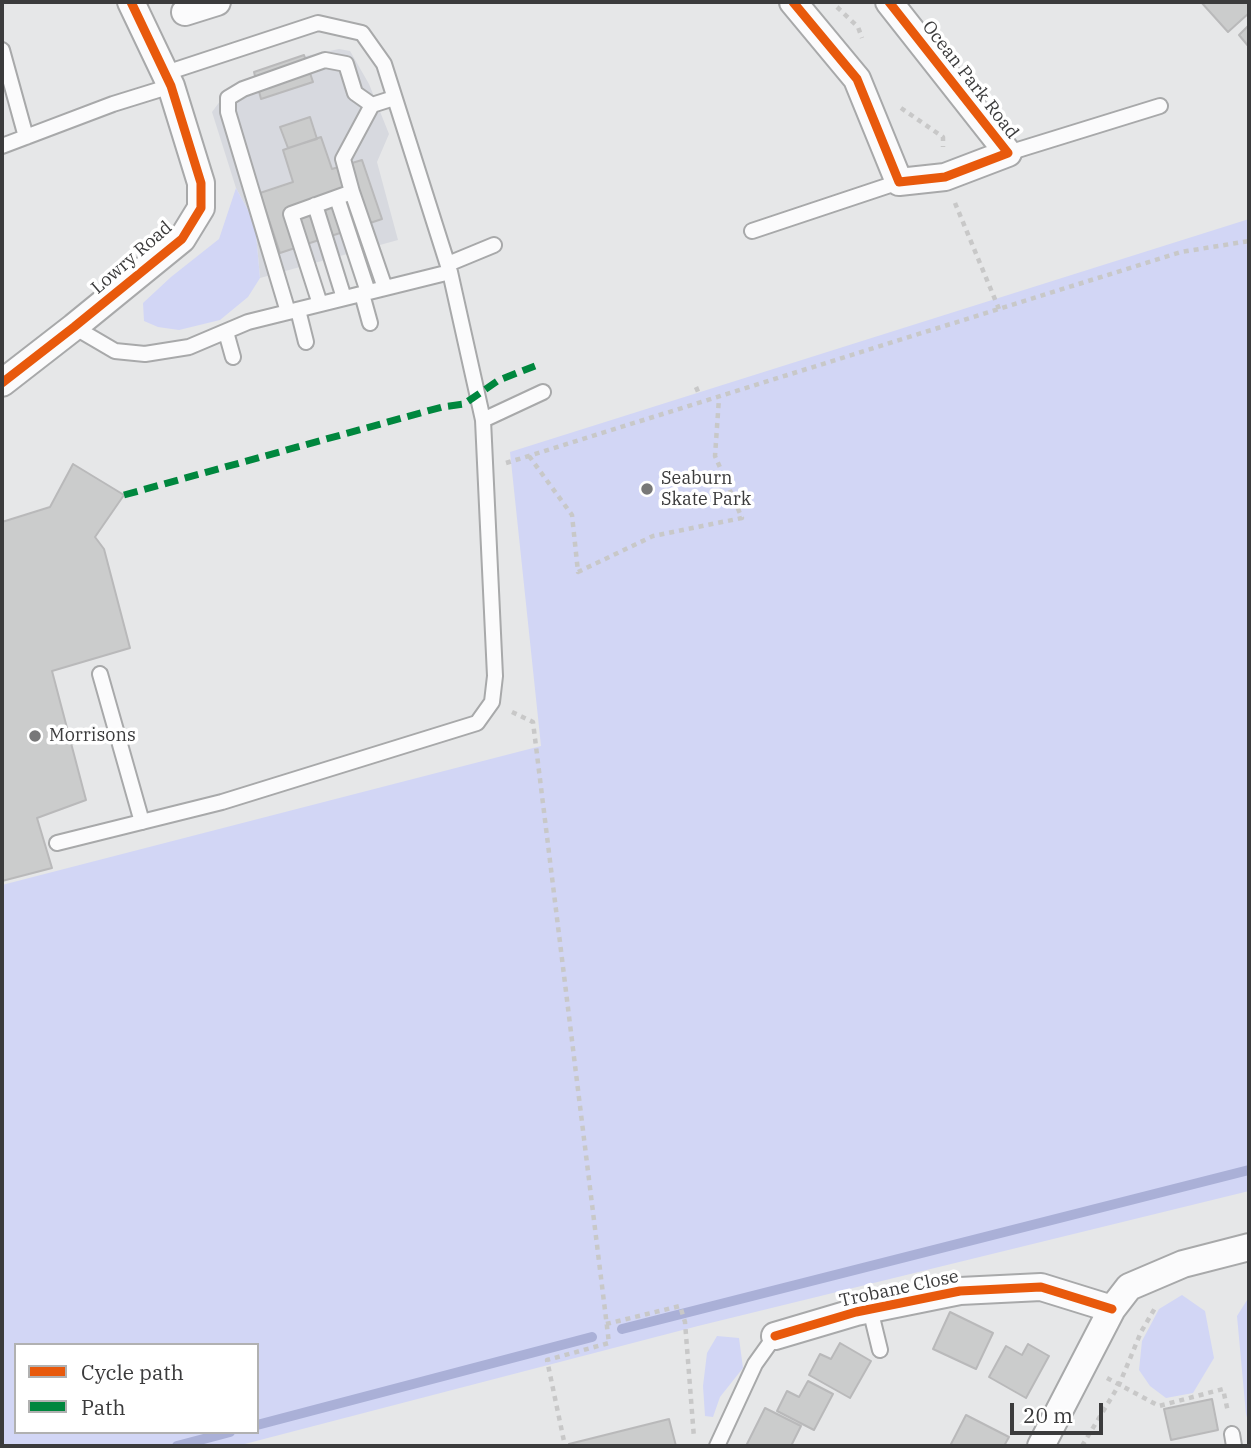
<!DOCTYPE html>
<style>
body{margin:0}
#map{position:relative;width:1251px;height:1448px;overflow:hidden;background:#e6e7e8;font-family:"IBM Plex Serif",serif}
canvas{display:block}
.frame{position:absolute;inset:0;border:4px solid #3b3b3c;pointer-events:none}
.legend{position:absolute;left:14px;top:1343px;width:245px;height:91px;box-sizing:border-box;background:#fff;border:2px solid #b1b1b1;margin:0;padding:9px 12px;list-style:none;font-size:21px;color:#3b3b3c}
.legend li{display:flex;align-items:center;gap:14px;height:35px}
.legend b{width:35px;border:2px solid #b1b1b1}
.scale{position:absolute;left:1010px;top:1403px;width:93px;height:32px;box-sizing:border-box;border:4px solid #3b3b3c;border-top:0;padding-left:9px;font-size:21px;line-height:24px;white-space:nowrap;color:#3b3b3c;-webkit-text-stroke:5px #fff;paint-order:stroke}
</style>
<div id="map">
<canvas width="1251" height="1448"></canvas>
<div class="frame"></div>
<ul class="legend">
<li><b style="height:9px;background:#e8590c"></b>Cycle path</li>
<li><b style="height:9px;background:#00873e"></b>Path</li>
</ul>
<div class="scale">20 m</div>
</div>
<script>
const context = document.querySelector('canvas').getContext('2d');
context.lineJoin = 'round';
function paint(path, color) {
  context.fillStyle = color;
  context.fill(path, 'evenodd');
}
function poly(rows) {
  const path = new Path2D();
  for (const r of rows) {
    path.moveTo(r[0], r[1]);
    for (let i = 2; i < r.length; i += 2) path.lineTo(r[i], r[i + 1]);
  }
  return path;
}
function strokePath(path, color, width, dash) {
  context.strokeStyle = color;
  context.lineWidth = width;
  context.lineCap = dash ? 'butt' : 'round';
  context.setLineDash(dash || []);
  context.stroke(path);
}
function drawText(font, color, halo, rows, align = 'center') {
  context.font = font + ' "IBM Plex Serif",serif';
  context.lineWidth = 7;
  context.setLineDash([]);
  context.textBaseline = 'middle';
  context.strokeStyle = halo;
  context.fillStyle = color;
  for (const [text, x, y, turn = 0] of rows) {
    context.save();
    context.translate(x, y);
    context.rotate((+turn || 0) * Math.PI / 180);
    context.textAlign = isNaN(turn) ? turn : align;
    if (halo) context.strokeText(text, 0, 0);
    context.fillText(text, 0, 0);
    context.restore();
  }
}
paint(poly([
 [339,49,350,51,369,84,389,134,377,162,398,240,260,278,255,223,236,188,212,112,232,85,301,57]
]), '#d7d9df');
paint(poly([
 [236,188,255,223,260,278,248,297,220,320,179,330,158,327,144,321,143,303,171,277,219,239],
 [1249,219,1249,1191,698,1326,237,1446,2,1446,2,885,541,746,510,452],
 [16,1345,257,1345,257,1432,16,1432],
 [1182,1295,1205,1311,1214,1358,1193,1393,1166,1398,1150,1386,1139,1370,1142,1341,1159,1309],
 [1249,1297,1249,1425,1246,1414,1237,1316],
 [717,1336,739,1338,743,1368,720,1397,713,1417,705,1416,703,1386,707,1353]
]), '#d2d6f5');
strokePath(poly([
 [622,1329,1249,1170],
 [257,1425,592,1337],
 [177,1446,230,1432]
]), '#aab0d7', 10);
const building = poly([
 [1201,2,1249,2,1249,13,1228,32,1201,2],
 [1249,25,1249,47,1239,35,1249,25],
 [304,55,313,82,261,99,254,72,304,55],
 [310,117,317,139,288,148,280,127,310,117],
 [321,137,332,169,362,160,382,219,280,253,260,193,293,182,283,150,321,137],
 [73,464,124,495,95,537,104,549,130,648,52,671,86,800,37,818,52,868,2,881,2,522,50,507,73,464],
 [950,1312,993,1333,976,1369,933,1349,950,1312],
 [840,1343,871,1361,850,1398,809,1375,820,1354,831,1359,840,1343],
 [1028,1344,1049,1356,1026,1398,989,1377,1006,1346,1022,1355,1028,1344],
 [808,1381,833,1394,814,1430,777,1411,787,1391,799,1397,808,1381],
 [1212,1399,1218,1430,1171,1440,1164,1409,1212,1399],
 [765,1408,801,1426,791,1446,746,1446,765,1408],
 [966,1415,1009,1437,1004,1446,950,1446,966,1415],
 [669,1419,676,1446,570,1446,569,1444,669,1419]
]);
paint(building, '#cbcccc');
strokePath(building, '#b9b9ba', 2);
const lane = poly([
 [2,50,26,137],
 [2,146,113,104,171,86],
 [1008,153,1160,106],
 [352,192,385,288],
 [337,198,368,292],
 [315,205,344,298],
 [752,231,899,182],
 [448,264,494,245],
 [362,294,370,323],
 [320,304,291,214,352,192,343,159,372,105],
 [298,310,306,342],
 [288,312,228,112,228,98,243,89,325,60,346,64,355,93,372,105,394,98],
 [74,327,115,351,145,354,189,347,248,322,450,272,384,64,362,33,318,23,166,73],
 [226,332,233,357],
 [483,420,543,392],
 [100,674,142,822],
 [57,843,222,802,477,723,492,702,495,676,483,420,450,272],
 [870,1309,880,1350],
 [1232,1434,1234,1446],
 [717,1446,755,1364,775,1336]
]);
const street = poly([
 [793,2,857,79,899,182,945,177,1008,153,889,2],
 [185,12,217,2],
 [2,383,74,327,182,239,201,208,201,183,171,86,131,2],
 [775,1336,856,1312,960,1291,1041,1287,1112,1309],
 [1041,1446,1112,1309,1129,1287,1183,1264,1249,1247]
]);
strokePath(lane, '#a8a9aa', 18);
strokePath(street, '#a8a9aa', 30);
strokePath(poly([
 [837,7,858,27,862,38],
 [901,108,943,137,943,147],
 [955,203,999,309],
 [696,387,699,394],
 [529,456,572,515,578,572,653,536,742,518,715,456,719,398],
 [506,463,1181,252,1249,241],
 [512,712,533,722,609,1343,547,1360,565,1446],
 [606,1324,680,1306,685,1322,694,1438],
 [1107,1378,1159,1406,1223,1389,1228,1412],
 [1082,1446,1119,1385,1141,1332,1155,1308]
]), '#c8c8c8', 4.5, [5, 5]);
strokePath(lane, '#fbfbfc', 14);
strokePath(street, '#fbfbfc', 26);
strokePath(poly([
 [124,495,442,407,464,404,499,380,535,366]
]), '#00873e', 7, [14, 7]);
strokePath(poly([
 [793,2,857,79,899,182,945,177,1008,153,889,2],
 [2,383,74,327,182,239,201,208,201,183,171,86,131,2],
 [775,1336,856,1312,960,1291,1041,1287,1112,1309]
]), '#e8590c', 9);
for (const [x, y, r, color] of [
 [647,489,7,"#777778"],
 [35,736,7,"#777778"]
]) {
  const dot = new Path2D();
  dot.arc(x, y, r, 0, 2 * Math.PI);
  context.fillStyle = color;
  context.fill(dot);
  strokePath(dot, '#fff', 2.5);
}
drawText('18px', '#3b3b3c', '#fff', [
 ["Ocean Park Road",970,80,52],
 ["Lowry Road",132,258,-41],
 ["Trobane Close",899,1289,-12]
]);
drawText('18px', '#3b3b3c', '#fff', [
 ["Seaburn",661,479],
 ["Skate Park",661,500],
 ["Morrisons",49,736]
], 'left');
</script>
